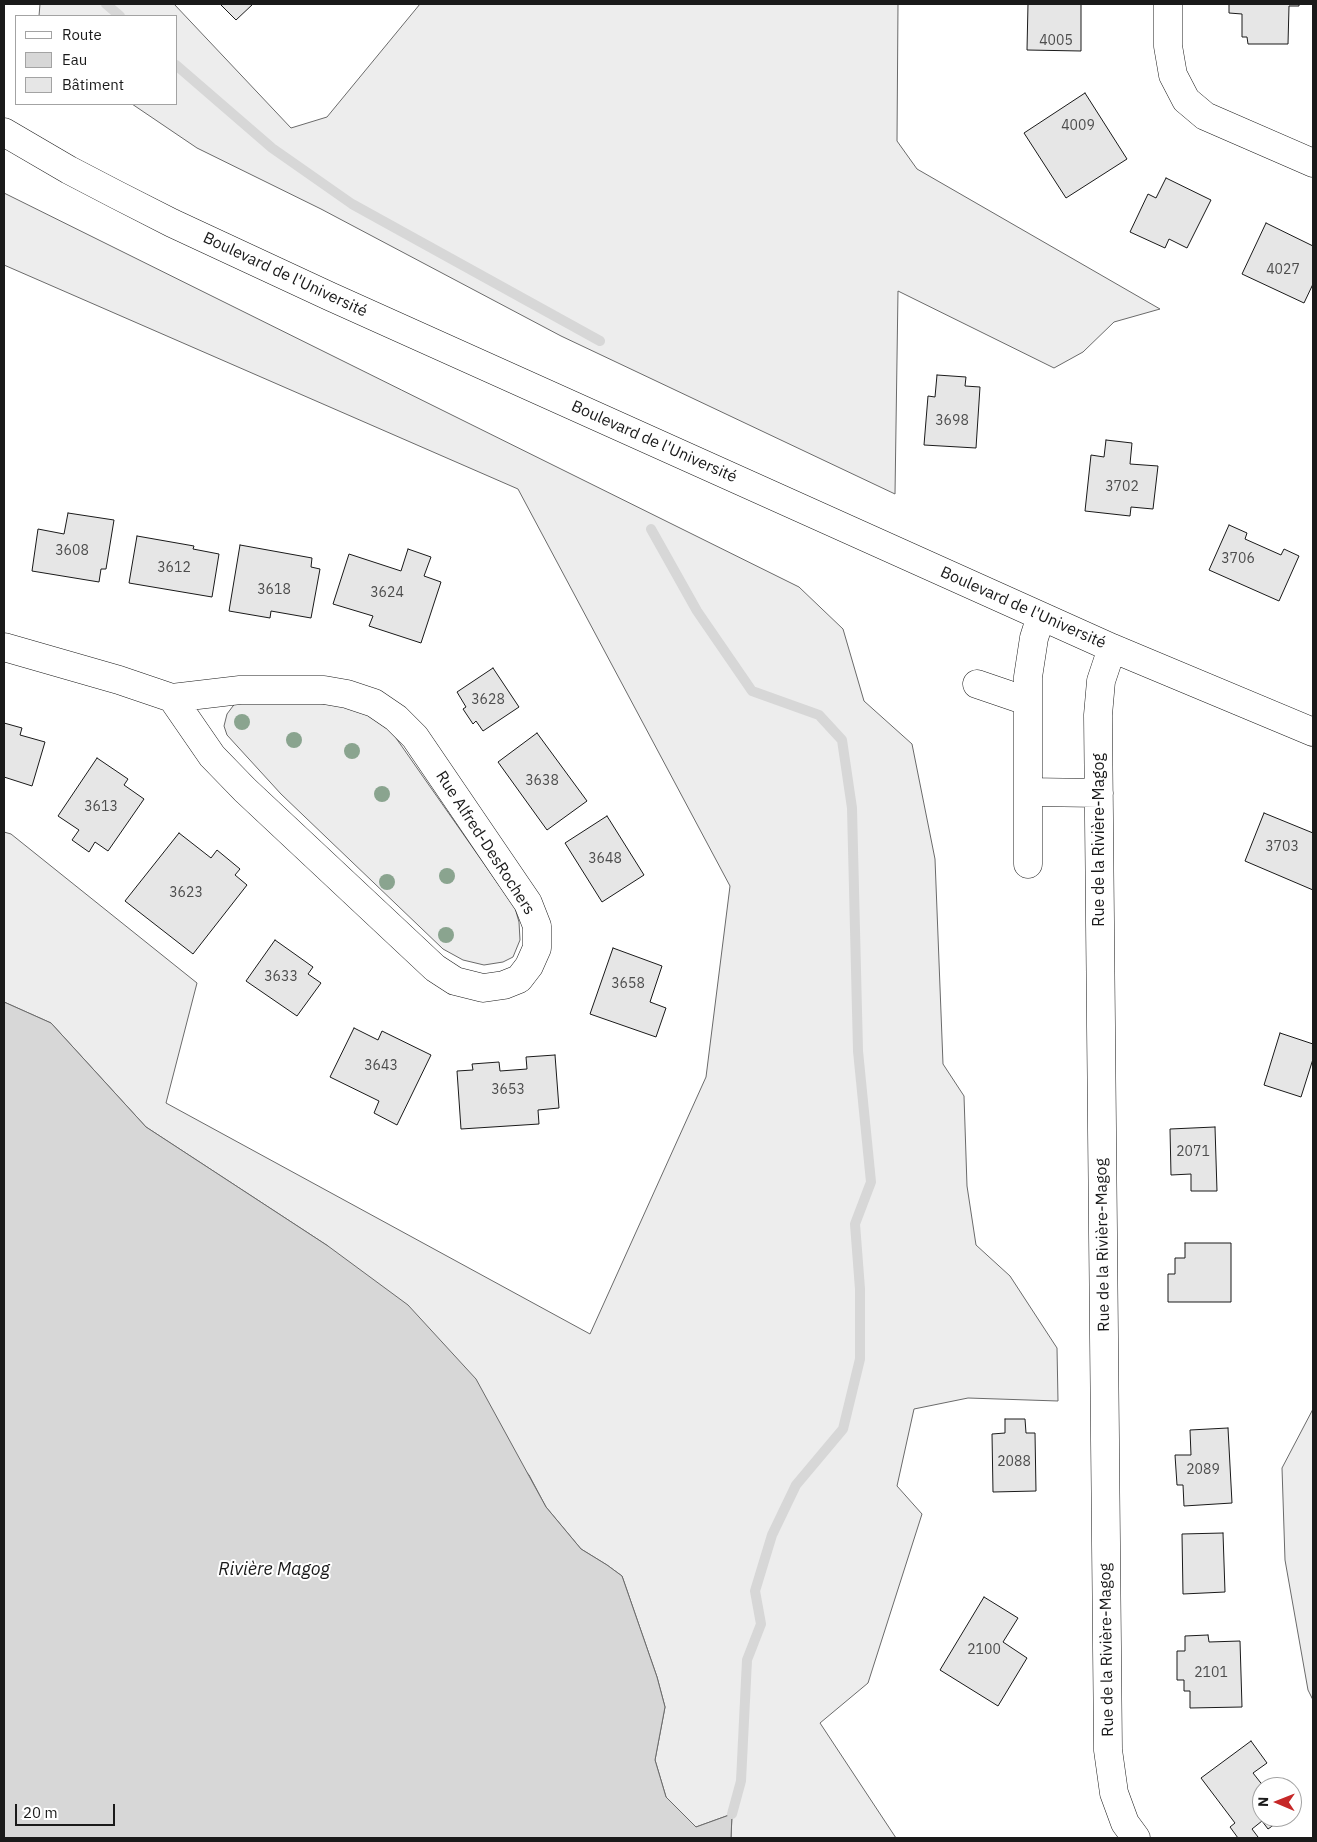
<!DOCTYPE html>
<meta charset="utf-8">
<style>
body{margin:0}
#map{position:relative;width:1317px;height:1842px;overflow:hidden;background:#fff;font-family:"IBM Plex Sans",sans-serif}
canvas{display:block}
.frame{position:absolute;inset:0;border:5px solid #1a1a1a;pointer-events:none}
.legend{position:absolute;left:15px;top:15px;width:162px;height:90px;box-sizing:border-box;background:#fff;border:1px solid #a3a3a3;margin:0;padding:6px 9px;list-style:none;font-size:15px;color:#1a1a1a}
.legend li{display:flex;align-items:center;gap:10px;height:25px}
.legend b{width:25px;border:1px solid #a3a3a3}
.north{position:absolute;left:1252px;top:1777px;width:50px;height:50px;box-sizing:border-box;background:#fff;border:1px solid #a3a3a3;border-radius:50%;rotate:271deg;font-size:14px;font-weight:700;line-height:20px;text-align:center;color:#1a1a1a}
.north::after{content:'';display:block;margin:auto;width:18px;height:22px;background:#c62828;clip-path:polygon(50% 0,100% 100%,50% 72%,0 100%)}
.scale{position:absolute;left:15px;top:1804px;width:100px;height:22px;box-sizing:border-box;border:2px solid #1a1a1a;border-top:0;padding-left:6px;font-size:15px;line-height:18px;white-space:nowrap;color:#1a1a1a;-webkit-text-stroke:4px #fff;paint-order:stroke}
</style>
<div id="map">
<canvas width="1317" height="1842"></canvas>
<div class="frame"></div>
<ul class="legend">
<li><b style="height:6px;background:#fff"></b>Route</li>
<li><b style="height:14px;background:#d7d7d7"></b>Eau</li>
<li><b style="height:14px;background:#e6e6e6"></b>Bâtiment</li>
</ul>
<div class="north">N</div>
<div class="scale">20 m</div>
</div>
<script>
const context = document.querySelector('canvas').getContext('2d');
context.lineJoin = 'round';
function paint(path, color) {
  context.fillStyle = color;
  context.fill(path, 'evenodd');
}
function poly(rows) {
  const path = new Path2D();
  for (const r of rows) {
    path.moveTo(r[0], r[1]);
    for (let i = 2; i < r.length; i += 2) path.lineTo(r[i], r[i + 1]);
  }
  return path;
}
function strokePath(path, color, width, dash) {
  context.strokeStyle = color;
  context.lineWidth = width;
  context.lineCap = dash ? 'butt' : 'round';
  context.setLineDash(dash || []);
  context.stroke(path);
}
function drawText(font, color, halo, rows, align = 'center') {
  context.font = font + ' "IBM Plex Sans",sans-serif';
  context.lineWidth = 4;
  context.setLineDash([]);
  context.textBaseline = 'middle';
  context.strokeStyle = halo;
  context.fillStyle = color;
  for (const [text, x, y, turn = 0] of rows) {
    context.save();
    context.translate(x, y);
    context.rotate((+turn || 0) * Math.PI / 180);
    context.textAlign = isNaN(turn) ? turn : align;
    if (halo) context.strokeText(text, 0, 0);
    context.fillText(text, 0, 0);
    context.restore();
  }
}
const built = poly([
 [40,4,174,4,291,128,327,117,420,4,898,4,897,141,917,169,1160,309,1114,322,1083,352,1054,368,898,291,895,494,561,336,321,209,197,148,132,104,176,104,176,16,39,16,40,4],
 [4,193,799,587,843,629,864,701,912,744,935,859,943,1064,964,1096,967,1186,976,1245,1010,1276,1057,1348,1058,1401,968,1398,914,1409,897,1486,922,1514,868,1683,820,1723,896,1838,731,1838,732,1814,696,1827,666,1797,655,1760,665,1707,657,1677,622,1576,607,1565,581,1549,546,1507,529,1475,328,1246,146,1127,51,1023,4,1002,4,832,11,834,197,983,166,1103,590,1334,706,1077,730,886,518,489,4,265,4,193],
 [245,698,341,705,381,720,396,738,515,908,519,922,520,940,513,957,503,962,484,965,463,960,443,949,281,794,227,735,224,726,227,714,236,702,245,698],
 [1313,1409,1313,1700,1308,1690,1285,1560,1282,1468,1313,1409]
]);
paint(built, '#ededed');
strokePath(built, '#6a6a6a', 1);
const water = poly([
 [4,1002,51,1023,146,1127,328,1246,408,1305,476,1379,546,1507,581,1549,607,1565,622,1576,657,1677,665,1707,655,1760,666,1797,696,1827,732,1814,731,1838,4,1838,4,1002]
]);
paint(water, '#d7d7d7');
strokePath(water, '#6a6a6a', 1);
strokePath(poly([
 [106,4,120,16],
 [176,65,272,148,352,204,600,341],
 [651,529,697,611,752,691,819,715,842,740,852,808,858,1051,871,1182,855,1224,860,1289,860,1359,843,1429,796,1485,772,1535,755,1591,761,1624,747,1660,741,1781,732,1814]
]), '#d7d7d7', 10);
const building = poly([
 [220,4,253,4,236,20,220,4],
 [1028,4,1081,4,1081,51,1027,50,1028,4],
 [1229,4,1299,4,1299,6,1289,6,1288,44,1248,44,1247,37,1242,37,1242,14,1229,13,1229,4],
 [1085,93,1127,159,1066,198,1024,133,1085,93],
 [1166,178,1211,200,1187,248,1169,239,1165,248,1130,232,1148,194,1156,198,1166,178],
 [1266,223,1313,246,1313,284,1304,303,1242,274,1266,223],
 [937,375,966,377,965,386,980,387,976,448,924,445,928,396,935,397,937,375],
 [1106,440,1132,443,1130,464,1158,466,1153,509,1131,507,1130,516,1085,511,1091,455,1104,457,1106,440],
 [68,513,114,520,106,569,101,569,99,582,32,571,38,529,64,534,68,513],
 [1229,525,1247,533,1245,539,1281,555,1284,549,1299,556,1279,601,1209,570,1229,525],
 [137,536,194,546,193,549,219,554,212,597,129,583,137,536],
 [240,545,312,558,311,567,320,569,311,618,271,611,270,618,229,611,240,545],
 [408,549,431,557,424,576,441,582,421,643,369,626,373,616,333,604,349,554,401,571,408,549],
 [493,668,519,707,483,731,476,721,473,724,463,709,466,707,457,692,493,668],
 [4,723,22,728,20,735,45,742,32,786,4,777,4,723],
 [537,733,587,801,547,830,498,762,537,733],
 [97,758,128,779,124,785,144,799,108,851,95,842,89,852,72,840,79,830,58,816,97,758],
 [1264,813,1313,833,1313,890,1245,861,1264,813],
 [607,816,644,875,602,902,565,843,607,816],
 [179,833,211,858,217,850,240,869,235,875,247,885,193,954,125,901,179,833],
 [275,940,313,967,308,974,321,983,297,1016,246,981,275,940],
 [613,948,662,966,650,1002,666,1008,656,1037,590,1014,613,948],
 [354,1028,378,1040,382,1031,431,1055,397,1125,374,1113,379,1101,330,1077,354,1028],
 [1280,1033,1313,1044,1313,1059,1301,1097,1264,1085,1280,1033],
 [555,1055,559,1108,538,1110,539,1124,461,1129,457,1071,473,1070,472,1064,499,1062,500,1071,527,1069,526,1057,555,1055],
 [1215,1127,1217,1191,1191,1191,1191,1174,1171,1175,1170,1129,1215,1127],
 [1185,1243,1231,1243,1231,1302,1168,1302,1168,1274,1175,1274,1175,1258,1185,1258,1185,1243],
 [1005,1419,1025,1419,1026,1433,1035,1433,1036,1491,993,1492,992,1434,1005,1433,1005,1419],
 [1228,1428,1232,1503,1184,1506,1183,1485,1177,1485,1175,1455,1191,1455,1190,1430,1228,1428],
 [1223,1533,1225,1592,1183,1594,1182,1534,1223,1533],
 [984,1597,1018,1618,1003,1642,1027,1658,998,1706,940,1670,984,1597],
 [1208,1635,1209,1642,1240,1641,1242,1707,1190,1708,1190,1691,1184,1691,1184,1680,1177,1680,1177,1651,1185,1651,1185,1636,1208,1635],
 [1251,1741,1267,1763,1253,1773,1264,1787,1262,1787,1262,1817,1285,1817,1268,1829,1262,1821,1252,1829,1258,1837,1256,1838,1238,1838,1230,1827,1235,1823,1201,1778,1251,1741]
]);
paint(building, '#e6e6e6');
strokePath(building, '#1a1a1a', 1);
const minor = poly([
 [1168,4,1168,46,1173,75,1186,100,1205,116,1313,163],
 [4,132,69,170,117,195,172,223,329,296,1112,648,1313,732],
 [1041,616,1034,638,1028,677,1028,792,1099,793],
 [4,647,119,680,172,698,240,690,324,690,347,694,374,703,396,718,415,737,528,903,537,926,537,948,529,966,519,979,504,985,483,988,455,981,435,968,245,790,212,756,172,698],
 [1112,648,1101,681,1098,715,1108,1750,1114,1793,1125,1823,1136,1838],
 [977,684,1018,698,1027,699],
 [1028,792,1028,864]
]);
strokePath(minor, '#1a1a1a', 29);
strokePath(minor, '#fff', 28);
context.fillStyle = '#8aa48f';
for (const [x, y] of [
 [242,722],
 [294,740],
 [352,751],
 [382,794],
 [447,876],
 [387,882],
 [446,935]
]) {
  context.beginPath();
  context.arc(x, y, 8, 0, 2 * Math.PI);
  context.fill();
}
drawText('14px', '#4d4d4d', null, [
 ["4005",1056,41],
 ["4009",1078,126],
 ["4027",1283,270],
 ["3698",952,421],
 ["3702",1122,487],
 ["3608",72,551],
 ["3706",1238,559],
 ["3612",174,568],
 ["3618",274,590],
 ["3624",387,593],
 ["3628",488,700],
 ["3638",542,781],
 ["3613",101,807],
 ["3703",1282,847],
 ["3648",605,859],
 ["3623",186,893],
 ["3633",281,977],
 ["3658",628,984],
 ["3643",381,1066],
 ["3653",508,1090],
 ["2071",1193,1152],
 ["2088",1014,1462],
 ["2089",1203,1470],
 ["2100",984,1650],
 ["2101",1211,1673]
]);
drawText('16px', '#1a1a1a', '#fff', [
 ["Boulevard de l'Université",285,275,25],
 ["Boulevard de l'Université",654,442,24],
 ["Boulevard de l'Université",1023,608,24],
 ["Rue de la Rivière-Magog",1099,840,-90],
 ["Rue Alfred-DesRochers",485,843,57],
 ["Rue de la Rivière-Magog",1103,1245,-91],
 ["Rue de la Rivière-Magog",1107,1650,-91]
]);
drawText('italic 18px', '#1a1a1a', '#fff', [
 ["Rivière Magog",274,1570]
]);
</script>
